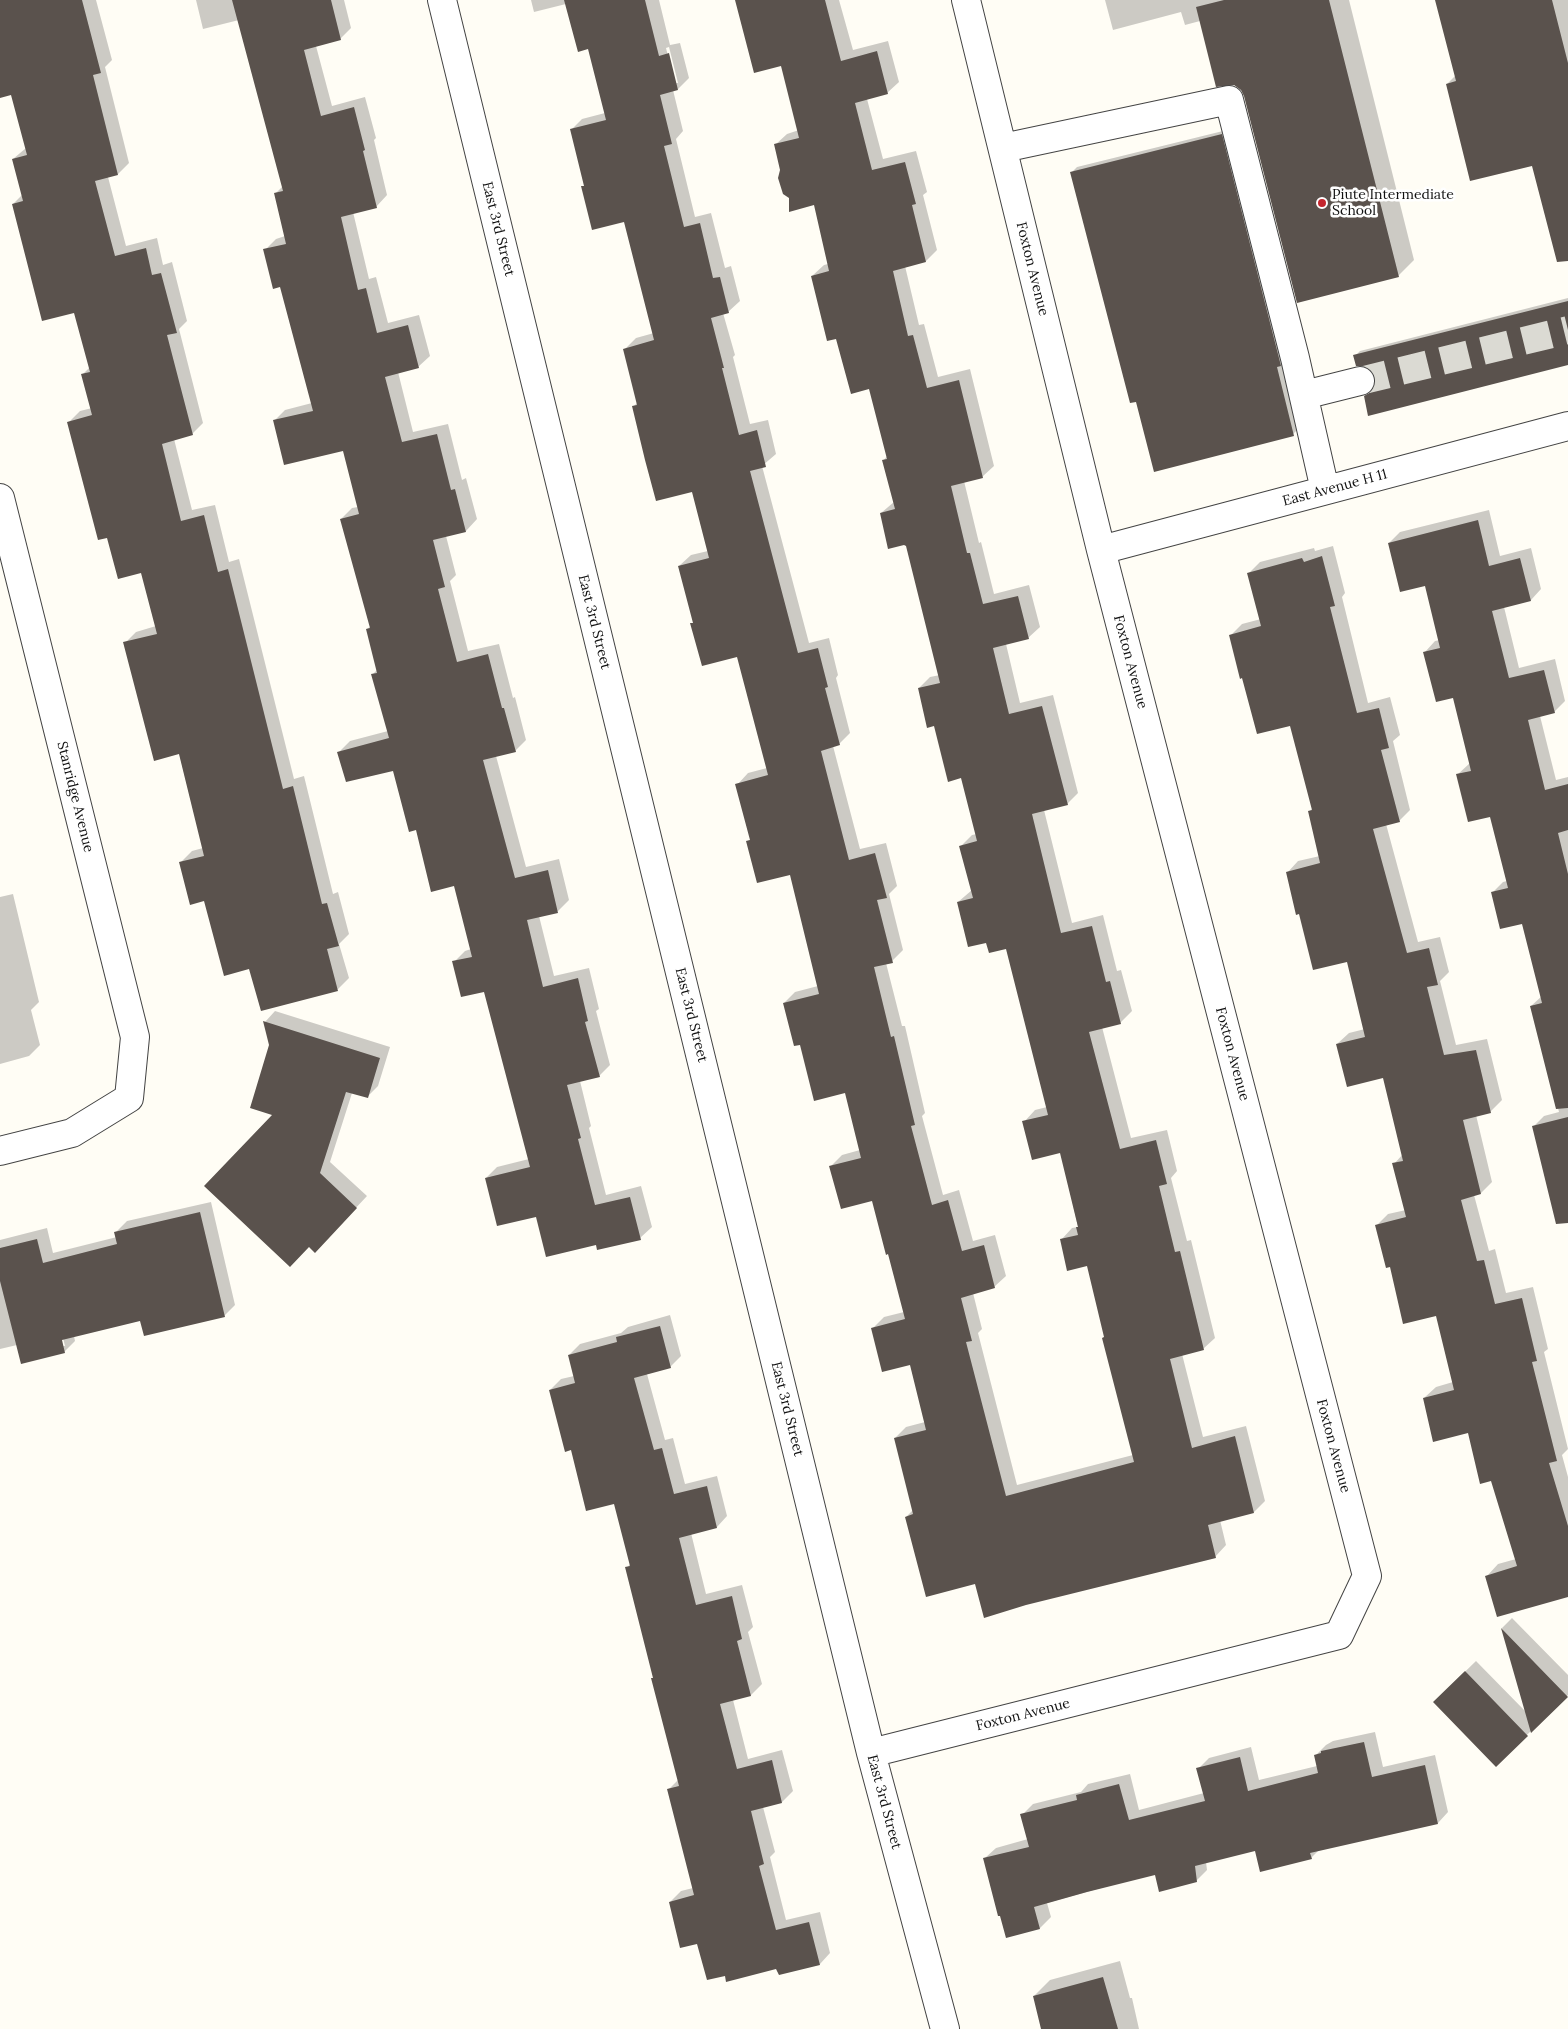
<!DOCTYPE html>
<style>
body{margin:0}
canvas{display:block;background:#fffdf5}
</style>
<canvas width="1568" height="2029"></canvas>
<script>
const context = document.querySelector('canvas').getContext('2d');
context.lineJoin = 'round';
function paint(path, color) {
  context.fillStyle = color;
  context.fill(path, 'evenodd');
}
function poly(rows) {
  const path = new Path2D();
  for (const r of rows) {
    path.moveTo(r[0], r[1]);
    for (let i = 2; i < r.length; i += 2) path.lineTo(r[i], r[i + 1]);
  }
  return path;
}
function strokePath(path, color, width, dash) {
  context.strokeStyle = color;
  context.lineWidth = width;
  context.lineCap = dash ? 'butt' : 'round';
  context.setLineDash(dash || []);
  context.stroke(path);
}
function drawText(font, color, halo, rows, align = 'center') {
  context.font = font + ' Lora,serif';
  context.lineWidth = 5;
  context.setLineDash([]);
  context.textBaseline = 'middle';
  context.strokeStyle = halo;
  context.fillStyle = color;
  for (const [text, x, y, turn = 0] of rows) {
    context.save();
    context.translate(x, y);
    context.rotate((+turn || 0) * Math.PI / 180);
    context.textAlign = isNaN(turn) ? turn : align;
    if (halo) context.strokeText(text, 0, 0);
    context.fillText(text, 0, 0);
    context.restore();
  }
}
paint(poly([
 [0,0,96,0,112,60,105,67,129,163,118,174,108,177,126,246,157,238,163,265,172,262,187,321,179,329,203,423,192,434,174,439,192,510,215,505,229,562,239,559,294,779,304,776,333,894,338,892,349,934,339,944,349,978,338,989,261,1010,250,968,181,862,192,851,203,848,179,753,125,643,136,632,156,626,142,572,108,536,69,422,80,411,92,408,83,374,90,367,75,311,13,204,22,195,13,159,26,148,12,94,0,97],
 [196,0,344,0,351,28,340,39,316,46,332,106,365,97,376,138,374,140,387,195,376,207,353,212,369,279,376,277,388,323,419,315,430,356,418,367,398,372,413,432,448,424,462,480,466,478,477,519,466,531,446,536,456,575,450,581,468,651,499,644,513,698,515,697,526,740,515,751,496,756,526,867,559,859,569,900,558,911,539,916,554,976,589,968,599,1009,596,1011,610,1065,599,1076,580,1081,591,1126,589,1128,606,1195,641,1186,652,1227,640,1238,597,1243,537,1215,486,1178,497,1167,529,1159,484,990,454,962,465,951,471,949,455,884,417,828,394,769,339,752,350,741,388,731,373,674,377,670,367,629,371,626,341,519,352,508,358,507,344,449,274,421,285,410,312,403,281,286,265,250,276,239,285,236,275,194,283,186,239,20,203,29],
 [531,0,659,0,670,45,680,43,689,78,678,89,673,90,683,131,676,139,695,217,711,213,725,268,731,266,740,301,728,312,723,313,735,355,733,357,750,424,768,420,776,454,762,466,809,643,829,638,838,675,836,678,850,733,839,744,833,746,860,849,886,843,897,886,889,894,903,950,892,961,886,963,902,1026,905,1026,925,1113,922,1116,943,1195,959,1190,973,1241,995,1235,1006,1276,994,1287,973,1293,982,1329,978,1333,1017,1485,1133,1455,1088,1265,1061,1240,1072,1228,1078,1227,1061,1151,1024,1122,1035,1110,1047,1107,1007,948,987,941,958,902,972,890,960,847,972,835,977,834,962,777,919,688,930,677,940,675,907,546,881,513,894,502,884,460,887,456,870,388,837,337,812,276,824,265,828,264,815,203,790,197,782,170,775,145,787,134,799,130,781,64,736,0,839,0,853,50,888,41,899,82,887,93,867,99,883,159,916,151,927,192,923,195,937,250,926,261,905,266,919,325,924,324,938,377,970,369,994,466,982,477,964,481,979,543,981,542,994,594,1029,585,1040,627,1028,638,1006,644,1020,703,1053,695,1078,793,1067,804,1044,810,1072,923,1103,915,1117,971,1121,970,1132,1011,1120,1023,1102,1027,1131,1138,1167,1130,1177,1171,1171,1178,1187,1241,1191,1240,1215,1338,1203,1349,1182,1354,1203,1437,1246,1426,1265,1501,1254,1512,1220,1520,1226,1545,1215,1557,976,1582,906,1517,913,1510,895,1438,906,1427,925,1422,910,1363,872,1329,884,1317,904,1312,889,1253,873,1200,831,1166,842,1155,860,1150,846,1092,801,1043,784,1003,795,992,818,986,791,874,748,841,751,839,737,785,748,773,767,768,738,656,692,624,694,622,679,566,691,555,708,551,692,490,633,407,638,402,625,349,636,338,654,333,625,220,583,187,585,185,571,130,582,119,605,113,589,47,566,4,534,12],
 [669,47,678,83,675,83,666,48],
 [1105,0,1349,0,1414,260,1398,276,1200,21,1185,25,1181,12,1113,30],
 [1437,0,1568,0,1568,215,1533,164,1447,84,1456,75],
 [1227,130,1285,360,1282,363,1298,429,1293,434,1072,172,1077,167],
 [1568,298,1568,364,1365,397,1374,389,1376,377,1372,369,1355,356,1360,351],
 [1489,510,1500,556,1531,548,1541,589,1531,600,1504,607,1519,668,1555,659,1565,701,1554,712,1540,716,1556,780,1568,777,1568,1178,1533,1127,1544,1116,1559,1112,1531,1006,1542,996,1523,922,1492,893,1503,882,1507,881,1491,815,1457,775,1470,763,1454,696,1425,652,1435,641,1440,640,1426,584,1389,543,1400,532],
 [1333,546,1345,593,1342,597,1368,703,1390,697,1400,735,1393,741,1410,810,1399,821,1386,824,1418,942,1440,937,1449,972,1440,981,1456,1045,1487,1039,1502,1100,1490,1112,1476,1115,1492,1182,1481,1193,1474,1195,1489,1251,1495,1249,1506,1293,1533,1287,1548,1349,1544,1352,1568,1449,1562,1455,1568,1477,1568,1595,1487,1576,1498,1564,1516,1559,1492,1480,1469,1432,1424,1398,1436,1387,1453,1382,1437,1314,1391,1266,1376,1226,1388,1214,1406,1210,1394,1164,1403,1154,1384,1076,1337,1044,1349,1033,1365,1029,1348,960,1287,873,1298,861,1320,856,1309,812,1313,808,1291,724,1230,636,1242,624,1261,619,1249,573,1260,562,1314,548,1315,551],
 [13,894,39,1002,31,1010,40,1045,29,1056,0,1064,0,897],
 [275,1011,390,1047,378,1086,367,1097,352,1093,330,1162,367,1196,326,1240,274,1114,271,1045,265,1022],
 [211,1202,235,1305,224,1316,141,1319,74,1336,75,1341,64,1352,17,1345,0,1349,0,1240,47,1228,53,1253,117,1237,116,1232,127,1221],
 [62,1334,65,1346,62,1346],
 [670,1315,681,1356,670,1367,647,1374,665,1440,673,1438,685,1484,717,1476,727,1516,717,1527,691,1533,706,1594,742,1585,753,1627,748,1632,762,1684,751,1695,733,1700,748,1759,782,1750,793,1791,782,1802,763,1807,775,1852,770,1857,786,1920,820,1912,830,1953,820,1964,726,1974,698,1943,670,1902,681,1891,693,1888,669,1789,679,1779,652,1679,654,1677,627,1568,630,1564,615,1503,572,1449,550,1390,561,1379,574,1376,569,1355,580,1344,621,1333,628,1327],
 [1512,1618,1568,1675,1568,1695,1496,1765,1434,1702,1476,1661,1526,1712,1502,1628],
 [1375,1732,1383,1767,1435,1755,1448,1812,1438,1823,1319,1850,1311,1858,1256,1849,1206,1862,1207,1870,1196,1881,1155,1873,1047,1903,1051,1917,1040,1928,1007,1937,985,1858,996,1848,1028,1839,1022,1815,1033,1804,1081,1792,1088,1784,1130,1774,1139,1810,1204,1793,1198,1769,1209,1758,1251,1747,1259,1780,1317,1766,1315,1756,1326,1745,1333,1741],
 [1120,1961,1130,1998,1132,1998,1139,2029,1043,2029,1034,1996,1050,1980]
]), '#0003');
paint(poly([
 [0,0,82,0,101,73,93,75,118,175,95,181,115,256,146,248,152,275,161,273,177,333,167,335,193,435,162,444,181,521,204,515,218,572,228,569,283,789,293,786,322,904,327,903,339,946,327,949,338,991,261,1011,249,969,224,976,204,901,190,905,179,862,204,856,179,754,154,761,123,642,157,634,141,573,118,579,107,538,98,540,67,422,92,415,81,374,90,372,74,313,42,321,12,204,23,201,12,159,27,155,11,95,0,98],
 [232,0,331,0,341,40,304,50,321,116,354,107,365,150,363,151,377,208,341,217,358,290,366,288,377,333,408,325,419,368,385,377,402,442,437,434,451,490,455,489,466,532,433,540,445,587,438,589,457,662,488,654,502,708,504,708,516,752,483,760,515,878,548,870,558,913,527,920,543,987,578,978,588,1021,585,1022,600,1077,567,1085,581,1138,578,1139,595,1205,630,1197,641,1240,597,1250,596,1245,546,1257,536,1217,497,1226,485,1178,530,1167,484,992,461,997,452,961,472,957,454,886,431,892,416,830,409,832,393,771,346,782,337,752,389,738,371,674,377,673,366,629,370,628,340,519,359,514,343,451,284,465,273,420,313,411,280,287,273,289,263,249,286,244,274,193,283,191],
 [564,0,645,0,659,56,669,53,678,90,660,95,672,144,664,146,684,227,700,223,713,278,720,277,729,313,711,318,724,368,722,368,739,435,757,430,766,467,750,471,798,653,818,648,828,687,825,688,840,745,821,751,849,860,875,853,887,898,877,900,893,963,874,967,891,1037,894,1036,915,1125,911,1126,932,1205,948,1200,962,1251,984,1245,995,1288,961,1298,972,1341,966,1342,1006,1496,1134,1462,1102,1338,1104,1337,1087,1266,1067,1271,1060,1239,1078,1235,1076,1227,1078,1227,1060,1153,1032,1160,1022,1121,1048,1115,1006,949,989,953,986,943,968,947,957,902,973,898,959,846,977,841,961,778,948,782,934,726,927,728,918,688,940,683,906,546,904,545,888,549,880,513,895,509,882,460,887,459,869,389,851,394,836,339,827,341,811,276,829,271,814,205,789,212,789,198,783,194,778,178,780,170,774,144,799,138,781,66,754,73,735,0,825,0,841,61,877,51,888,94,855,103,872,170,905,162,916,204,912,205,926,262,893,271,908,336,913,335,927,388,959,380,983,478,951,486,967,553,970,553,983,604,1018,596,1029,639,993,648,1009,714,1042,706,1068,805,1032,814,1061,933,1092,926,1106,982,1110,981,1121,1024,1089,1032,1120,1149,1156,1140,1167,1184,1159,1186,1175,1252,1180,1251,1204,1350,1170,1359,1192,1448,1235,1436,1254,1513,1208,1525,1216,1558,1026,1605,984,1618,975,1584,926,1597,905,1517,913,1514,894,1438,926,1430,910,1365,882,1372,871,1328,905,1319,888,1254,886,1255,872,1201,841,1209,829,1166,861,1158,845,1093,814,1101,800,1045,794,1046,783,1003,819,994,790,875,757,883,746,841,750,840,735,784,768,775,737,657,702,666,690,623,693,623,678,566,709,558,692,492,656,501,645,460,632,406,637,405,623,349,654,340,624,222,592,230,581,186,584,186,570,129,606,120,588,49,578,52],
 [1224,0,1329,0,1399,277,1297,303,1244,96,1241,90,1234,85,1216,87,1196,7],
 [1435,0,1552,0,1568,63,1568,261,1557,262,1532,166,1470,181,1446,84,1456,81],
 [1222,134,1280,362,1281,366,1277,367,1294,436,1154,472,1136,402,1130,403,1070,172],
 [1568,301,1568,365,1368,416,1364,396,1371,392,1375,385,1375,378,1371,370,1364,366,1356,366,1353,355],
 [1478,520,1489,566,1520,558,1531,601,1492,611,1509,678,1544,670,1555,713,1528,720,1545,790,1568,784,1568,830,1558,833,1568,874,1568,1108,1556,1109,1530,1006,1542,1003,1522,924,1500,929,1491,892,1508,888,1490,817,1468,822,1456,774,1471,771,1453,698,1436,702,1423,652,1440,648,1425,586,1400,592,1388,543],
 [1322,556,1335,606,1330,607,1357,713,1379,708,1389,748,1381,750,1400,822,1373,829,1407,953,1429,948,1438,985,1427,987,1444,1055,1476,1050,1491,1113,1463,1120,1481,1194,1461,1200,1477,1261,1484,1260,1495,1304,1522,1298,1537,1361,1532,1362,1557,1461,1549,1463,1568,1526,1568,1597,1497,1617,1485,1576,1517,1566,1491,1481,1480,1484,1468,1433,1433,1442,1423,1398,1454,1390,1436,1316,1403,1324,1390,1267,1386,1268,1375,1225,1406,1217,1392,1163,1403,1161,1383,1078,1347,1087,1336,1044,1365,1037,1347,962,1313,970,1299,914,1296,915,1286,872,1320,863,1308,811,1312,810,1290,726,1257,734,1242,678,1240,679,1229,635,1261,626,1247,573,1302,558,1304,562],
 [263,1021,380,1058,368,1098,346,1092,320,1173,357,1208,315,1253,309,1247,290,1267,204,1186,272,1115,250,1108,269,1045],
 [1568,1117,1568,1223,1556,1224,1532,1126],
 [200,1212,225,1317,144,1336,140,1321,62,1340,65,1353,21,1364,0,1281,0,1248,37,1239,43,1263,117,1244,114,1232],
 [660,1326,671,1368,634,1378,654,1450,662,1448,674,1494,707,1486,717,1528,679,1538,696,1605,732,1596,742,1639,737,1641,751,1696,720,1704,737,1769,772,1760,782,1803,751,1811,764,1864,759,1866,776,1930,809,1922,820,1965,779,1975,776,1969,726,1982,725,1976,707,1980,697,1944,680,1948,669,1902,694,1895,667,1789,679,1786,651,1678,653,1678,625,1567,630,1566,614,1504,586,1511,571,1450,565,1452,549,1390,575,1383,568,1355,617,1342,616,1337],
 [1501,1628,1568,1697,1531,1733],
 [1465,1671,1528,1736,1496,1767,1433,1702],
 [1364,1742,1372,1777,1425,1765,1438,1824,1310,1853,1312,1859,1260,1872,1255,1851,1195,1866,1197,1882,1159,1892,1155,1875,1087,1892,1034,1907,1040,1929,1006,1938,1000,1916,998,1916,983,1858,1029,1847,1020,1814,1077,1800,1076,1795,1119,1784,1129,1820,1205,1801,1196,1768,1240,1757,1248,1791,1318,1773,1314,1755,1321,1753,1321,1751],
 [1103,1977,1118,2029,1041,2029,1033,1996]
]), '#5a524d');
strokePath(poly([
 [1360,381,1568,330]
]), '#dbdad3', 28, [28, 14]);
const minor = poly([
 [442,0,871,1753,945,2029],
 [1003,148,1229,100,1295,358,1325,490],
 [1304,395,1360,381],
 [0,498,135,1037,129,1098,72,1133,0,1151],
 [1101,550,1568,426],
 [871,1753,1339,1635,1367,1576,1101,550,966,0]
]);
strokePath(minor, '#444', 30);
strokePath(minor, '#fff', 28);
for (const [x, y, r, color] of [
 [1322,203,5,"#c4262e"]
]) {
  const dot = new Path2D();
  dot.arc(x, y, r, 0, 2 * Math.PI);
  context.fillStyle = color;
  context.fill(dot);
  strokePath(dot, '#fff', 2);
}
drawText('14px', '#111', '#fff', [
 ["Piute Intermediate",1332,195],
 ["School",1332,211]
], 'left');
drawText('14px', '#111', '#fff', [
 ["East 3rd Street",498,229,76],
 ["Foxton Avenue",1032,269,76],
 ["East Avenue H 11",1335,488,-15],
 ["East 3rd Street",594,622,76],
 ["Foxton Avenue",1130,662,75],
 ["Stanridge Avenue",75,797,76],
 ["East 3rd Street",691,1015,76],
 ["Foxton Avenue",1232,1054,75],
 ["East 3rd Street",787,1409,76],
 ["Foxton Avenue",1333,1446,75],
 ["Foxton Avenue",1023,1715,-14],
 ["East 3rd Street",884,1802,75]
]);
</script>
